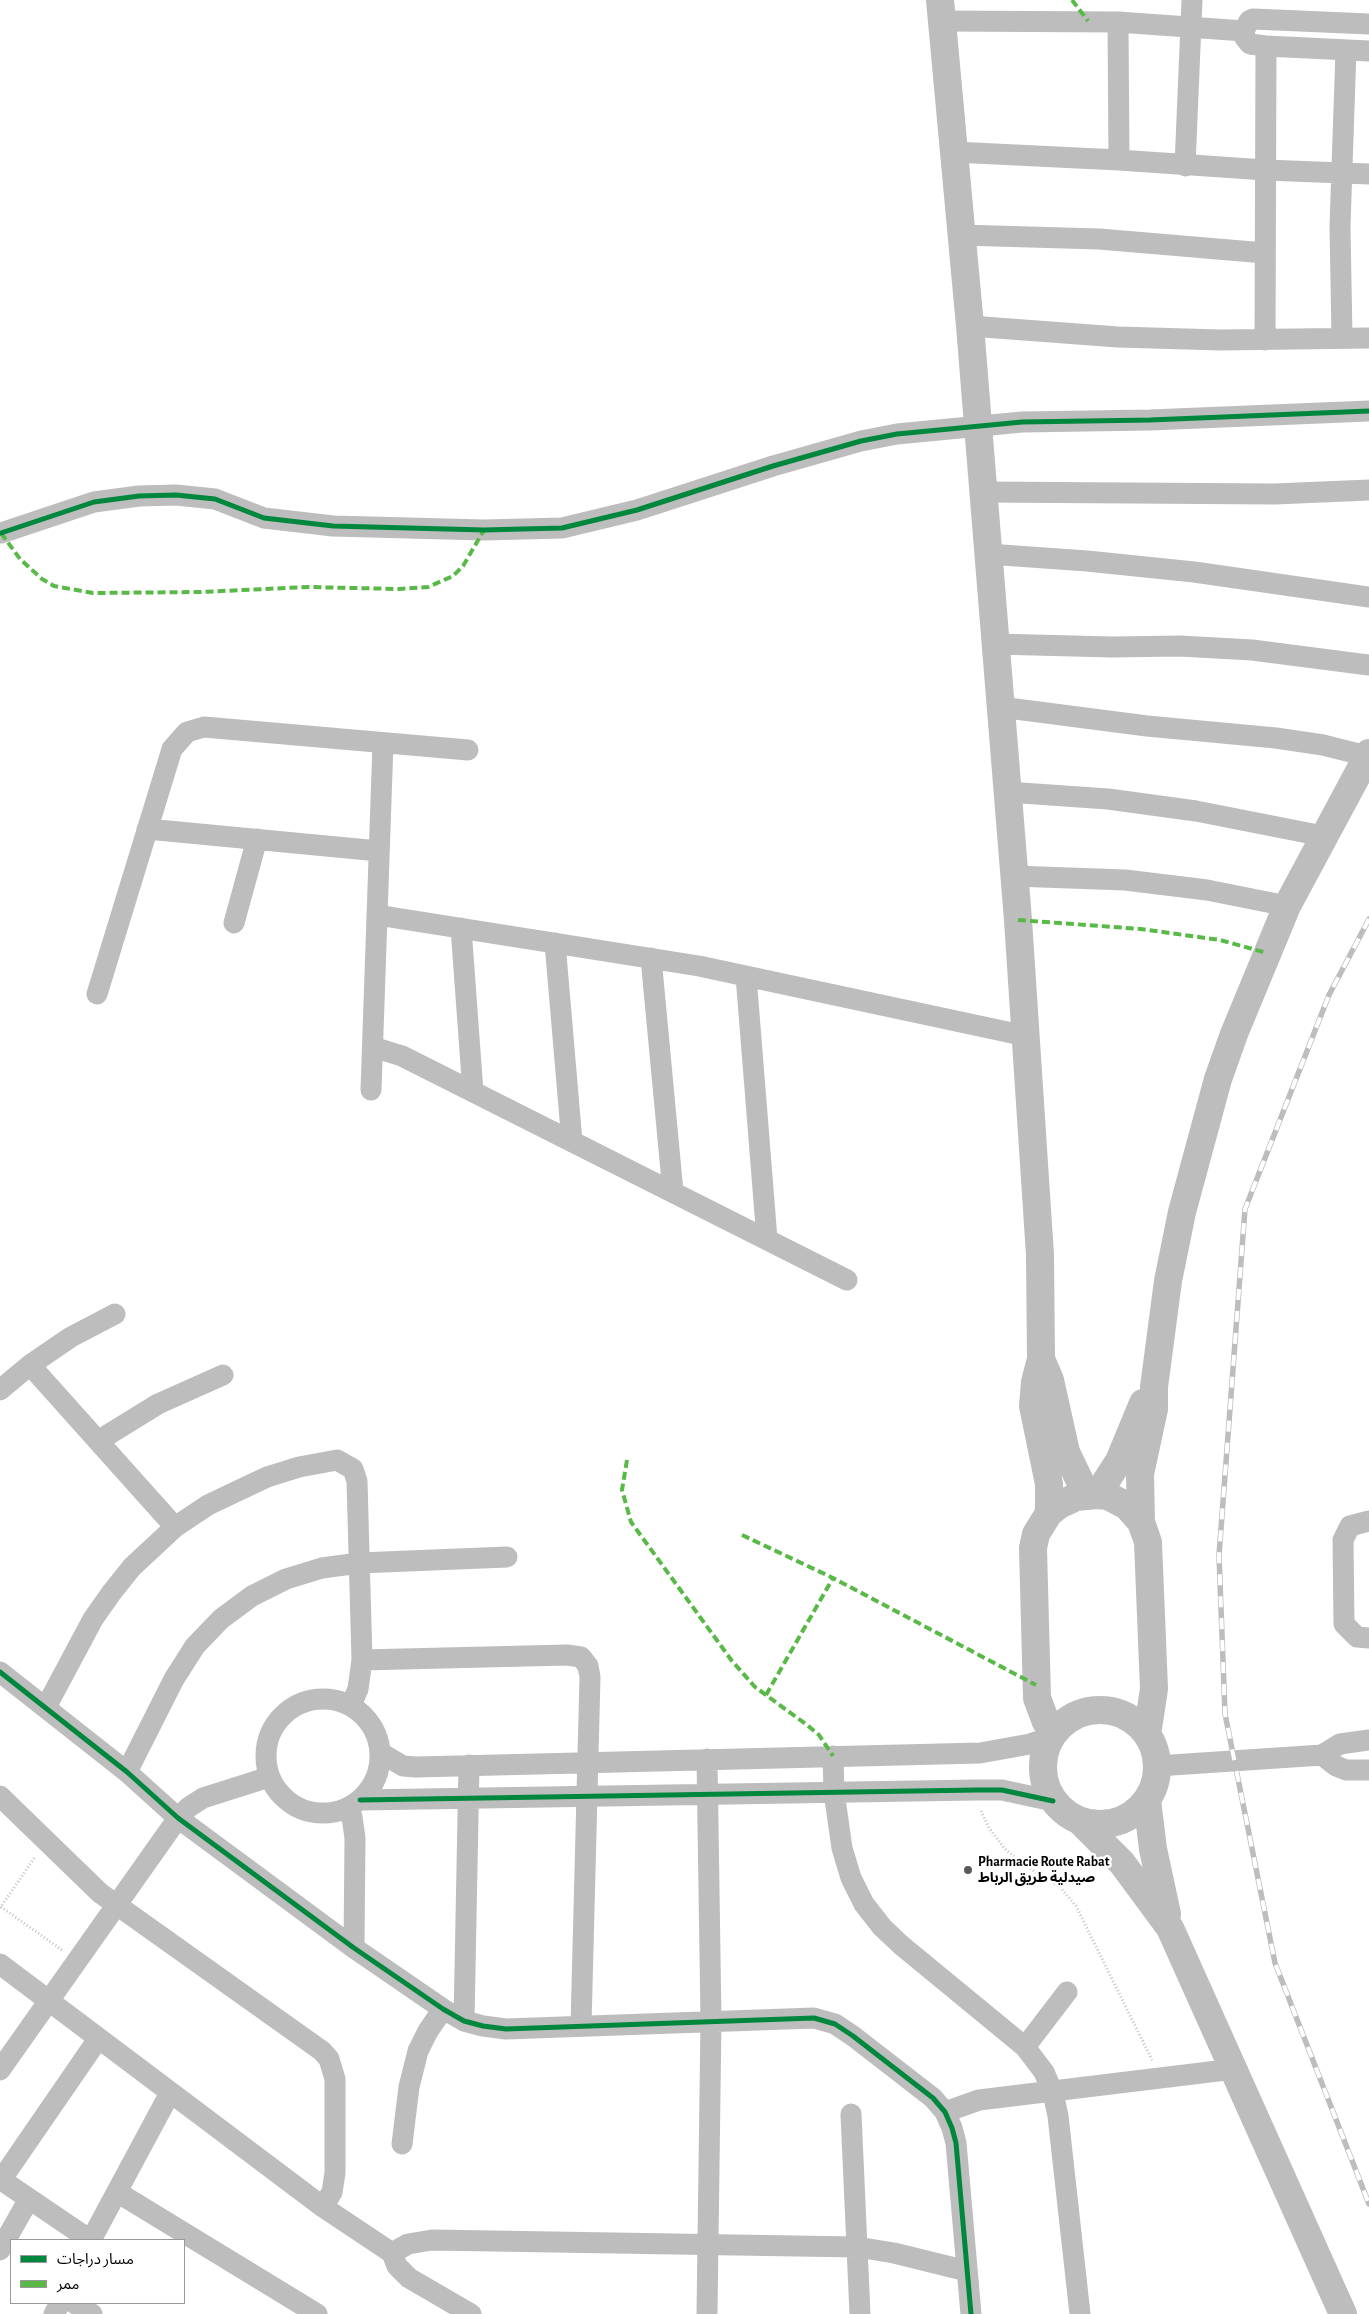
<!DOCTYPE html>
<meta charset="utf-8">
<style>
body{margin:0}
#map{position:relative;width:1369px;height:2314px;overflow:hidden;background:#fff;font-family:"Alegreya Sans","Noto Sans Arabic",sans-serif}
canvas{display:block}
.legend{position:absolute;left:10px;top:2239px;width:175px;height:65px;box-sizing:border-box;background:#fff;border:1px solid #999;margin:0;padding:6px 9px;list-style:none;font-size:15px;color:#000}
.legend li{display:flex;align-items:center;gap:10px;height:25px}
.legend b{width:25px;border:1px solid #999}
</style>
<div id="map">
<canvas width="1369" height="2314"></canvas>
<ul class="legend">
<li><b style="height:6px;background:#00873e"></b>مسار دراجات</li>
<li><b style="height:6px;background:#58b947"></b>ممر</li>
</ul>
</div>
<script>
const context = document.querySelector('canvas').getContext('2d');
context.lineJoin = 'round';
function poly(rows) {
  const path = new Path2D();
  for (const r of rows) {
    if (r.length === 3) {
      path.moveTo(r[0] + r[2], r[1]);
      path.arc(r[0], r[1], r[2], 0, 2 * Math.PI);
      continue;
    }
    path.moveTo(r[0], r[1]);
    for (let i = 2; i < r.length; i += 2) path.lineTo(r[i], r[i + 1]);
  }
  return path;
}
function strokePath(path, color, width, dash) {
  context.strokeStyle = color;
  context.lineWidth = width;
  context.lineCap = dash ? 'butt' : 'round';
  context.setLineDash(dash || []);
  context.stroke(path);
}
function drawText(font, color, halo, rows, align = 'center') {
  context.font = font + ' "Alegreya Sans","Noto Sans Arabic",sans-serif';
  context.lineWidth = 5;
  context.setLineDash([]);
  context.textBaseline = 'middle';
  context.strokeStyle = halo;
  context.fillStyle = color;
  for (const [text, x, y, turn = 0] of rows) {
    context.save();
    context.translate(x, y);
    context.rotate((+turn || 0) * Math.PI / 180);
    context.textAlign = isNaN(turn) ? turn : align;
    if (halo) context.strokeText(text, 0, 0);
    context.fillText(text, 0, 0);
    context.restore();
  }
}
strokePath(poly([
 [981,1811,989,1828,1005,1849,1024,1865,1060,1887,1076,1906,1152,2060],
 [1,1907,62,1950],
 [0,1908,35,1857]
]), '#c2c2c2', 3, [1, 2.5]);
strokePath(poly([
 [942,21,1118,22,1244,31],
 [1118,22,1119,160],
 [1369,24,1253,19,1249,21,1244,31,1245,38,1250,44,1266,46,1369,51],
 [954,152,1119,160,1265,170,1369,174],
 [1185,166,1192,0],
 [960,235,1099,239,1265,253],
 [970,326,1118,337,1221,340,1369,338],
 [1342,338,1340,226,1346,50],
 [1265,340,1266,46],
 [983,492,1275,494,1369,490],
 [1,533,94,502,139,496,176,495,215,499,264,518,333,526,484,530,562,528,637,510,773,466,861,441,897,434,1022,422,1150,420,1369,411],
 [988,554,1087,561,1194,572,1369,597],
 [995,644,1112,647,1180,646,1252,650,1369,665],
 [1000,707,1147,726,1276,738,1323,745,1367,756],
 [1007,792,1108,799,1196,811,1323,836],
 [147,829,379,851],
 [1014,876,1125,880,1207,890,1287,906],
 [377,915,699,966,1026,1036],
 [234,923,257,839],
 [461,928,473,1092],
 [555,943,572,1142],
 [651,958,673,1192],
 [746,976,767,1239],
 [97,994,172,749,187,732,204,727,468,750],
 [373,1047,402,1056,847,1280],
 [371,1090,383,743],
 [30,1365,175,1527],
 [0,1390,30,1365,71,1337,115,1314],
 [98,1441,158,1404,223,1375],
 [1369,1521,1350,1526,1343,1540,1344,1624,1357,1637,1369,1638],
 [362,1660,567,1655,581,1657,588,1666,590,1677,581,2026],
 [0,1672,127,1772,178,1818,354,1948,443,2009,464,2021,483,2026,506,2029,814,2018,835,2024,853,2036,933,2098,945,2112,952,2128,956,2143,971,2314],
 [323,1756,57],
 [46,1707,93,1619,112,1592,132,1567,175,1527,208,1505,267,1477,299,1467,337,1460,353,1469,357,1481,362,1660,358,1689,351,1705],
 [381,1753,403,1766,416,1767,980,1753,1030,1744,1051,1737],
 [1322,1755,1336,1766,1346,1770,1369,1770],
 [833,1756,834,1792,842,1848,851,1878,864,1904,882,1927,901,1945,1025,2047,1044,2072,1053,2093,1058,2116,1080,2314],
 [1157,1766,1322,1755,1340,1744,1369,1740],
 [127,1772,174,1679,195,1646,221,1619,252,1596,286,1579,322,1568,359,1563,507,1557],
 [0,1796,100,1893,322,2051,329,2059,335,2079,335,2173,332,2192,323,2207],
 [360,1800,976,1790,1002,1790,1053,1801],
 [348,1808,352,1817,355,1838,354,1948],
 [0,1964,323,2207,392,2253],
 [464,2021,469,1765],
 [1025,2047,1067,1992],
 [0,2070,178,1818,189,1807,203,1798,269,1777],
 [945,2112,979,2100,1234,2069],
 [851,2114,860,2314],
 [402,2144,409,2087,418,2051,428,2031,443,2009],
 [0,2179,90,2240],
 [1,2180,98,2039],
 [117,2192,317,2314],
 [91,2240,170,2093],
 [0,2250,29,2199],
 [74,2303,92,2314],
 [54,2314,60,2303],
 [471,2314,409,2278,397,2266,392,2253,408,2244,432,2240,857,2247,894,2253,967,2271],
 [707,2314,711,2020,707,1759]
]), '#bdbdbd', 21);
strokePath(poly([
 [940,0,970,326,1018,920,1040,1255,1041,1359,1035,1382,1033,1406,1049,1484,1049,1513],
 [1041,1359,1050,1380,1066,1452,1086,1494],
 [1097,1495,1119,1461,1143,1403],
 [1141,1522,1140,1474,1154,1409,1154,1387,1168,1281,1182,1212,1218,1079,1234,1034,1287,906,1369,753],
 [1100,1767,57],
 [1055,1732,1046,1722,1037,1698,1033,1548,1036,1534,1049,1513,1059,1505,1076,1497,1097,1495,1108,1496,1127,1506,1141,1522,1148,1542,1154,1689,1147,1735],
 [1147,1800,1153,1849,1167,1914],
 [1080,1821,1122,1863,1170,1928,1343,2314]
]), '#bdbdbd', 28);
const rail = poly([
 [1369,919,1329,995,1245,1209,1219,1555,1225,1714,1275,1963,1369,2204]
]);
strokePath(rail, '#bdbdbd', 5.5);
strokePath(rail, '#fff', 4, [11]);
strokePath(poly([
 [1072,0,1088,21],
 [1,533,20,559,42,579,54,586,93,593,201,592,308,587,399,589,428,587,453,576,463,566,484,530],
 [1018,920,1141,929,1220,940,1267,953],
 [627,1460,622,1490,631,1522,732,1661,755,1687,807,1725,819,1735,833,1756],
 [742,1535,833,1578,1036,1685],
 [766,1695,833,1578]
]), '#58b947', 4, [8, 4]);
strokePath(poly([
 [1,533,94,502,139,496,176,495,215,499,264,518,333,526,484,530,562,528,637,510,773,466,861,441,897,434,1022,422,1150,420,1369,411],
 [0,1672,127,1772,178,1818,354,1948,443,2009,464,2021,483,2026,506,2029,814,2018,835,2024,853,2036,933,2098,945,2112,952,2128,956,2143,971,2314],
 [360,1800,976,1790,1002,1790,1053,1801]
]), '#00873e', 5);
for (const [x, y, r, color] of [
 [968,1870,5,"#595959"]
]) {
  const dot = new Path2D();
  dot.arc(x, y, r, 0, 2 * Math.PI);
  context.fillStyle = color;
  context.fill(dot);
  strokePath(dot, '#fff', 2);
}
drawText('bold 14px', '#000', '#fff', [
 ["Pharmacie Route Rabat",978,1862],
 ["صيدلية طريق الرباط",978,1878]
], 'left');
</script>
